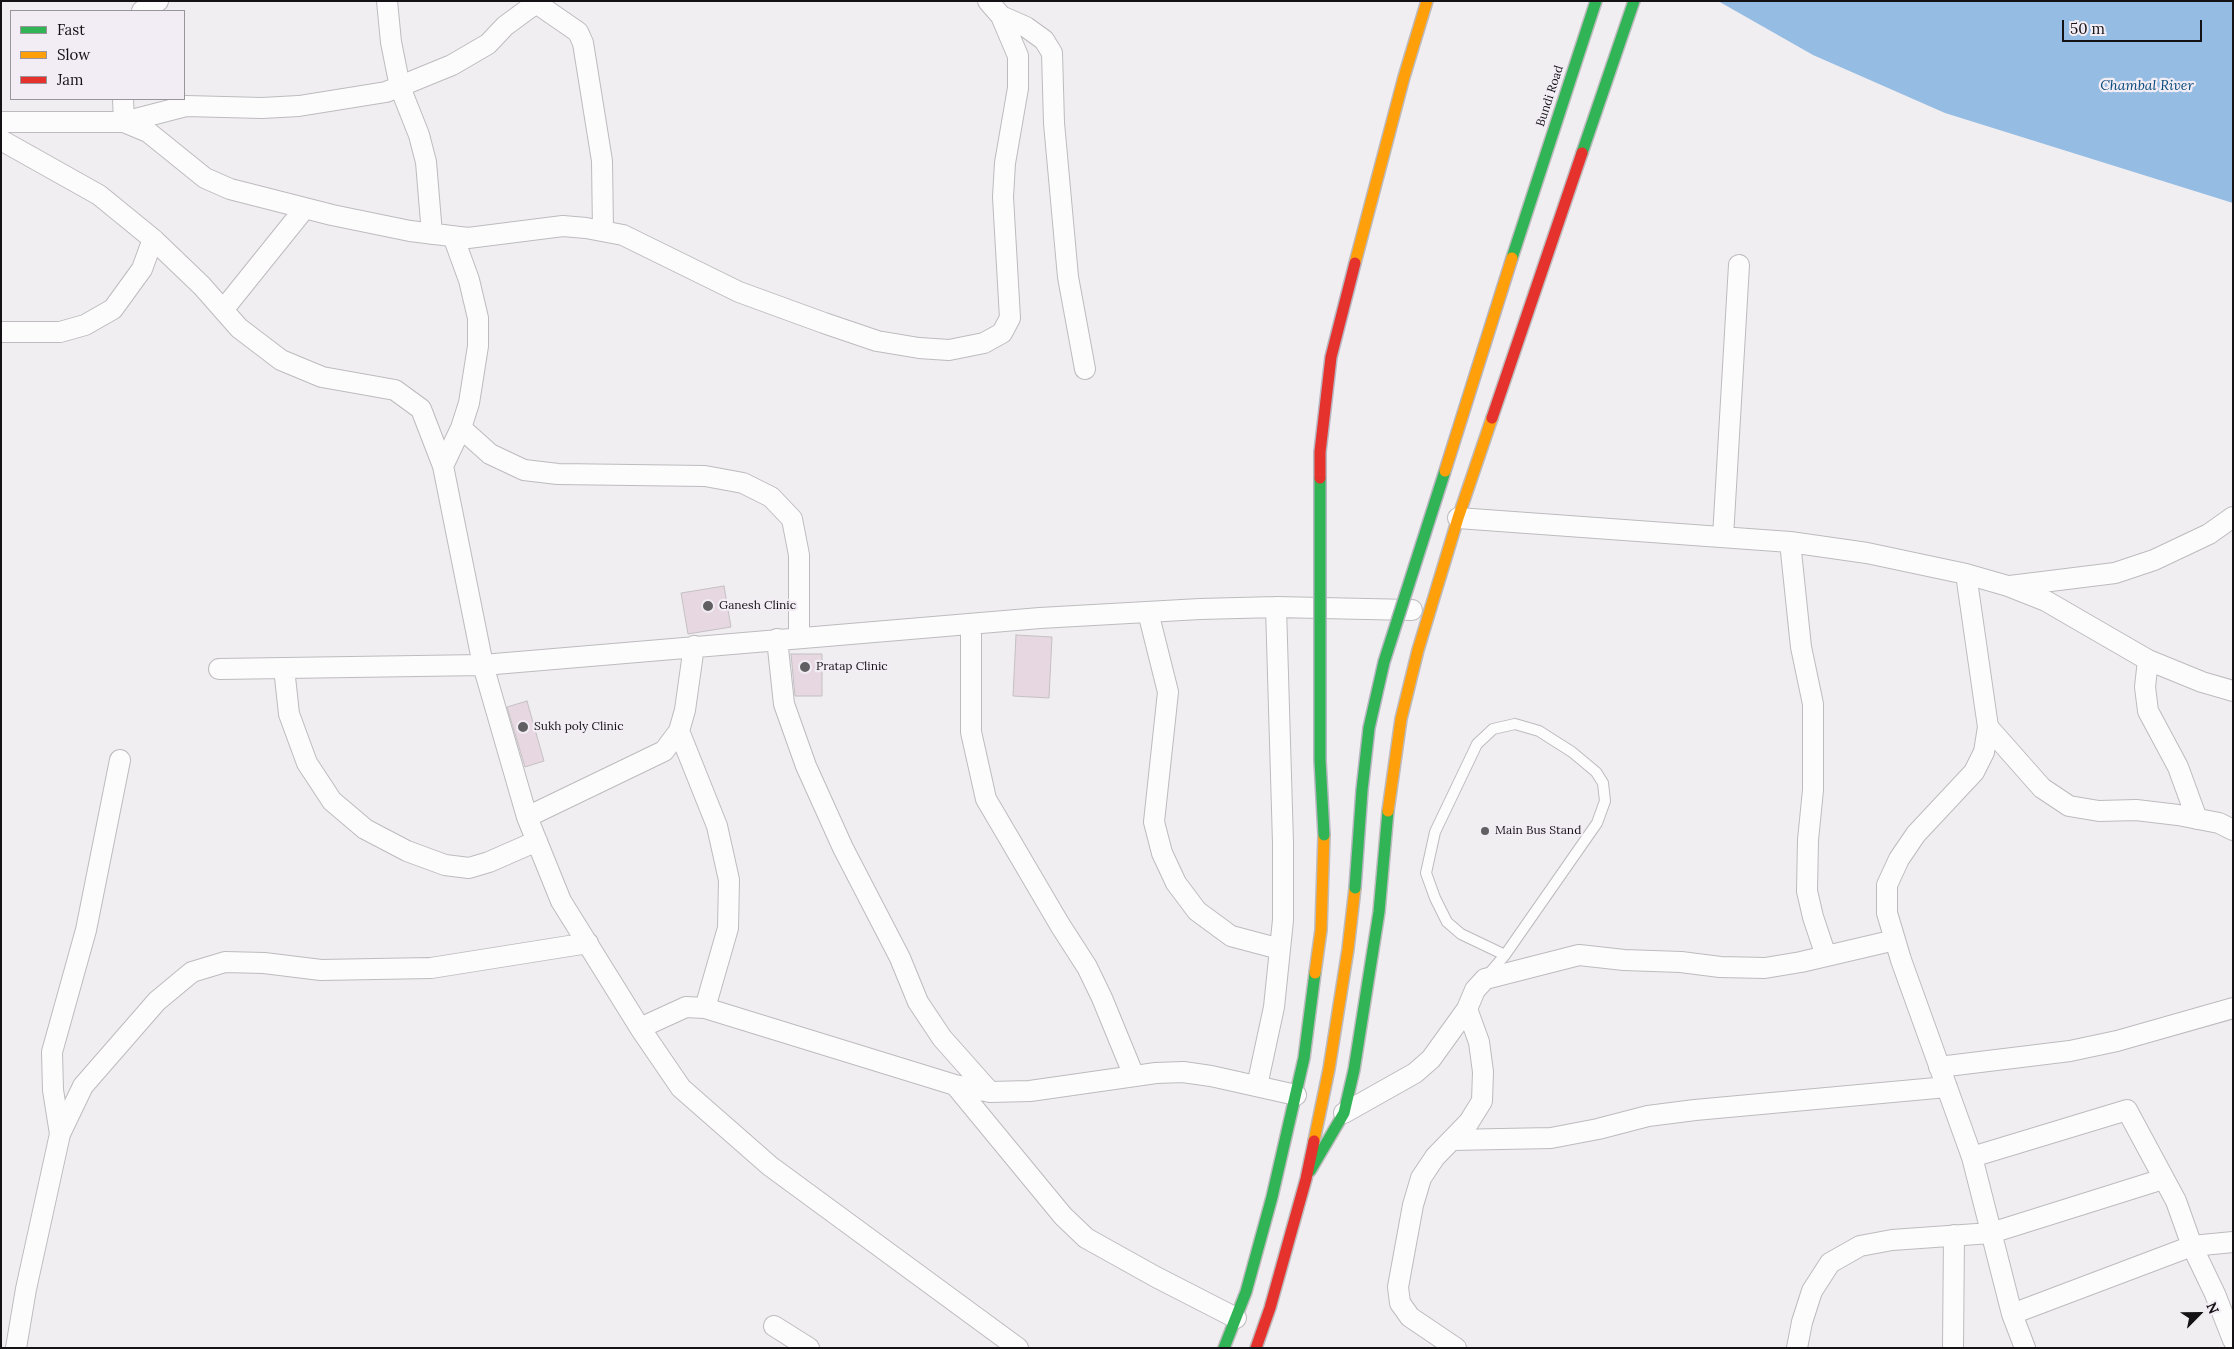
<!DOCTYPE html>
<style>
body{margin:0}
#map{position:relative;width:2234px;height:1349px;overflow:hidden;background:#f1eef2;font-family:Lora,serif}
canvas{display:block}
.frame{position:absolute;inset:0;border:2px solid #141215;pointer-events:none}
.legend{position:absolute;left:10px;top:10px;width:175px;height:90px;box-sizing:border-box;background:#f2ecf4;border:1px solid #99959b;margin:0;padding:6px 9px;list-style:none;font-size:15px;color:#141215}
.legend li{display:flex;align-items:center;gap:10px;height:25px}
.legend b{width:25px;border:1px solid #99959b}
.north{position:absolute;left:2174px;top:1289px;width:50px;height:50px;-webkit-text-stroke:4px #f2ecf4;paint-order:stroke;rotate:67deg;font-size:14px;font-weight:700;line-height:20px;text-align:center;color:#141215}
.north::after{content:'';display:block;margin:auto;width:18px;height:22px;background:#141215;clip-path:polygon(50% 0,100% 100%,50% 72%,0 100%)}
.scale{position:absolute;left:2062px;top:20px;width:140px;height:22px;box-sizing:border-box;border:2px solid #141215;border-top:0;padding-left:6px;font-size:15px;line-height:18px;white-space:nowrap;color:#141215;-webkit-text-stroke:4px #f2ecf4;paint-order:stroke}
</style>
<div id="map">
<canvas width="2234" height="1349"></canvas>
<div class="frame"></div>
<ul class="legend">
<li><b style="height:6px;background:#30b455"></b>Fast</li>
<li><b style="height:6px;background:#ff9f0a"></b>Slow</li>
<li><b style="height:6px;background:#e5322d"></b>Jam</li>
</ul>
<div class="north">N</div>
<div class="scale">50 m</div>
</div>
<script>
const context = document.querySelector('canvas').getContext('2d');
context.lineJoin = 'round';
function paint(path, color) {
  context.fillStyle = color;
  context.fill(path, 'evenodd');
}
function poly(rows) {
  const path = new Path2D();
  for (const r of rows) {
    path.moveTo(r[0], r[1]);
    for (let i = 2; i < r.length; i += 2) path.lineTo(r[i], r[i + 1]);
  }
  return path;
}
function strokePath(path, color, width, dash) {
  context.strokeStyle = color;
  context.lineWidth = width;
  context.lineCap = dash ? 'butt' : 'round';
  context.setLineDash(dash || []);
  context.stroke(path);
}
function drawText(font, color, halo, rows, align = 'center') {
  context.font = font + ' Lora,serif';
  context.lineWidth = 4.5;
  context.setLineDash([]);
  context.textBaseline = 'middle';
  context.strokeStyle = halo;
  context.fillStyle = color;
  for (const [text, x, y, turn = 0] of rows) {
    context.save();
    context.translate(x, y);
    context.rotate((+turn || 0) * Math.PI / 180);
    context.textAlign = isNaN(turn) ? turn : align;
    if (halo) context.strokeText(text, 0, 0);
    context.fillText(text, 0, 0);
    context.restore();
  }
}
paint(poly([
 [1718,1,2233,1,2233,203,1945,113,1813,55]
]), '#95bce3');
const building = poly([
 [724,586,731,627,688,634,681,593,724,586],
 [1016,635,1052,637,1049,698,1013,696,1016,635],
 [791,654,822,654,822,696,795,696,791,654],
 [527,701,544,761,525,767,507,707,527,701]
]);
paint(building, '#e7d7e0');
strokePath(building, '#c3c0c3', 1);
const lane = poly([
 [1487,976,1505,955,1597,823,1605,801,1603,783,1596,772,1572,752,1539,731,1515,724,1493,729,1477,744,1435,832,1426,873,1435,898,1447,922,1461,934,1505,955]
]);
const street = poly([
 [387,1,391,42,400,87,419,135,426,162,432,234],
 [536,3,578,32,583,43,602,161,603,231],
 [142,11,158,1],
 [1001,16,1026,27,1044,40,1052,53,1054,123,1068,277,1085,369],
 [123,99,124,122,186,106,262,108,299,106,386,92,452,65,488,44,505,26,539,1],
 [1,122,124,122,148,132,205,178,230,189,332,215,410,231,468,238,563,226,586,228,623,235,739,292,824,323,877,341,919,348,949,350,984,343,1002,333,1010,318,1003,197,1005,163,1018,88,1018,56,1001,16,988,1],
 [1,140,99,195,153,239,202,286,239,328,281,360,322,377,395,390,421,409,443,466,483,665,527,817,561,901,640,1028,681,1088,770,1166,1018,1348],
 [223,310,305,208],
 [1,332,60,332,85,325,113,309,142,269,153,239],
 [461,428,490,454,524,470,558,474,705,476,743,483,771,497,792,519,799,555,799,637],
 [443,466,461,428,469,403,478,346,478,318,469,280,453,236],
 [1458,518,1790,542,1867,553,1966,574,2008,586,2046,601,2148,660,2202,682,2233,691],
 [1723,537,1739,265],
 [1790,542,1801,647,1813,704,1813,790,1808,840,1807,891,1813,917,1826,956],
 [1966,574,1988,727,1984,752,1974,772,1916,834,1899,859,1887,885,1887,913,1901,960,1972,1157,2012,1314,2025,1348],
 [2010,586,2115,573,2154,560,2209,534,2233,517],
 [1148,612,1168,692,1154,822,1162,853,1176,883,1197,911,1231,936,1280,949],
 [971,624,971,732,986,799,1060,925,1087,967,1102,998,1134,1076],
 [777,639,784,704,806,766,843,848,900,958,918,1002,942,1038,990,1092],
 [2148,660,2145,687,2148,711,2178,767,2197,819],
 [284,668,289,714,307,763,332,801,365,829,407,851,445,865,469,868,489,862,537,841],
 [219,669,483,665,1040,618,1200,609,1276,607,1412,610],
 [1988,727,2042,788,2069,806,2099,811,2136,810,2178,815,2219,823,2233,830],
 [679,731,717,826,729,880,728,928,705,1008],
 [527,817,664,751,679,731,685,710,694,646],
 [640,1028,686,1007,705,1008,955,1085,990,1092,1030,1091,1156,1073,1183,1072,1211,1076,1296,1095],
 [1939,1067,2070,1051,2117,1041,2233,1008],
 [955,1085,1063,1216,1086,1238,1156,1277,1236,1318],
 [1257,1086,1274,1007,1283,920,1283,843,1276,607],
 [1344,1113,1415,1073,1431,1059,1467,1009,1475,990,1485,979,1579,955,1624,960,1681,962,1720,967,1765,968,1801,962,1895,940],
 [60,1134,53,1090,52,1052,86,930,120,760],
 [1452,1140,1551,1138,1598,1129,1648,1116,1695,1110,1947,1087],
 [1972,1157,2127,1110,2176,1201,2192,1246,2215,1294,2233,1340],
 [2012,1314,2192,1246,2233,1242],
 [774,1326,809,1348],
 [16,1348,26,1289,60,1134,83,1086,157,1001,192,972,225,962,264,963,321,970,431,968,588,943],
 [1456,1348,1410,1317,1400,1303,1398,1287,1413,1205,1421,1178,1435,1157,1469,1122,1482,1101,1483,1072,1479,1042,1467,1009],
 [1797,1348,1802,1322,1812,1291,1830,1263,1860,1246,1892,1240,1991,1233,2163,1179],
 [1953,1348,1954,1235]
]);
const fast = poly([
 [1582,153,1634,1],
 [1512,258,1596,1],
 [1310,1171,1344,1113,1354,1070,1379,912,1388,811],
 [1224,1348,1246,1292,1272,1197,1304,1058,1315,973]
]);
const slow = poly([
 [1355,263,1404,77,1427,1],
 [1388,811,1401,719,1418,650,1458,518,1492,418],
 [1315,973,1321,930,1324,835],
 [1314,1141,1329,1069,1348,949,1355,888]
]);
const jam = poly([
 [1492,418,1582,153],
 [1256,1348,1270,1308,1306,1179,1314,1141]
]);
strokePath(lane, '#bdbbbe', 12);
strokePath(street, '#bdbbbe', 22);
strokePath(fast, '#bdbbbe', 14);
strokePath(slow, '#bdbbbe', 14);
strokePath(jam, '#bdbbbe', 14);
strokePath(lane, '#fdfcfd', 10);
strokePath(street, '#fdfcfd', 20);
strokePath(fast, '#30b455', 11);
strokePath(slow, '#ff9f0a', 11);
strokePath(jam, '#e5322d', 11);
const fastBridge = poly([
 [1320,478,1320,760,1324,835],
 [1355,888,1362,790,1369,728,1384,662,1445,471]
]);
const slowBridge = poly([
 [1445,471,1512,258]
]);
const jamBridge = poly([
 [1320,478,1320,452,1331,357,1355,263]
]);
strokePath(fastBridge, '#b7b6c1', 14, []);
strokePath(slowBridge, '#b7b6c1', 14, []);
strokePath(jamBridge, '#b7b6c1', 14, []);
strokePath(fastBridge, '#30b455', 11);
strokePath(slowBridge, '#ff9f0a', 11);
strokePath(jamBridge, '#e5322d', 11);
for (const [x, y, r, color] of [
 [708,606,6,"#615f62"],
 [805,667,6,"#615f62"],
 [523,727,6,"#615f62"],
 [1485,831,5,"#615f62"]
]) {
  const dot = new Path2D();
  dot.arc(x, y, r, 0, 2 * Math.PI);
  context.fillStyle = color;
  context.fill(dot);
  strokePath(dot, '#f2ecf4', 2);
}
drawText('12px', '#141215', '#f2ecf4', [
 ["Bundi Road",1550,96,-72]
]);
drawText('12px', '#141215', '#f2ecf4', [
 ["Ganesh Clinic",719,606],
 ["Pratap Clinic",816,667],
 ["Sukh poly Clinic",534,727],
 ["Main Bus Stand",1495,831]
], 'left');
drawText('italic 14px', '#0a4b7d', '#f2ecf4', [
 ["Chambal River",2147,86]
]);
</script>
